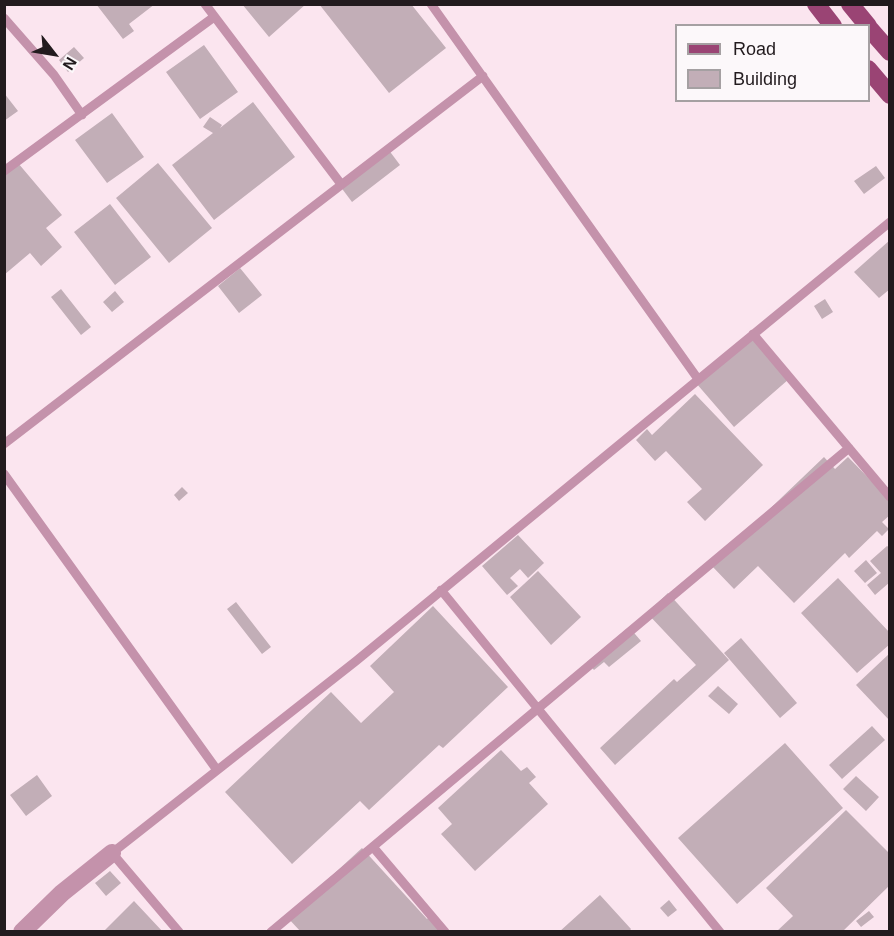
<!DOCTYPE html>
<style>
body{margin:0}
#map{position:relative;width:894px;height:936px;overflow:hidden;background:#fbe5ef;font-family:Arial,sans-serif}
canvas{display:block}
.frame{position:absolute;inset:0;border:6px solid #221b1e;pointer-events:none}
.legend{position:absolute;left:675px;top:24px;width:195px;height:78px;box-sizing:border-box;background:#fcf8fa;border:2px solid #a5a0a2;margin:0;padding:8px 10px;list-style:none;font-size:18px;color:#221b1e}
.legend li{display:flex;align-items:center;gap:12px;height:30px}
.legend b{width:30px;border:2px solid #a5a0a2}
.north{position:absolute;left:24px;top:24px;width:60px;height:60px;-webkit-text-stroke:4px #fcf8fa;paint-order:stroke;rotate:121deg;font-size:16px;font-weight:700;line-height:24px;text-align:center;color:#221b1e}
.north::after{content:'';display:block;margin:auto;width:21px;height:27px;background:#221b1e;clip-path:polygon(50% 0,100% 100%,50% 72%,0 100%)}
</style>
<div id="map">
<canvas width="894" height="936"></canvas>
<div class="frame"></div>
<ul class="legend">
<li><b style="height:8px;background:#9a4474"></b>Road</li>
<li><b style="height:16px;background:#c2aeb7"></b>Building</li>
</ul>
<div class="north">N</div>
</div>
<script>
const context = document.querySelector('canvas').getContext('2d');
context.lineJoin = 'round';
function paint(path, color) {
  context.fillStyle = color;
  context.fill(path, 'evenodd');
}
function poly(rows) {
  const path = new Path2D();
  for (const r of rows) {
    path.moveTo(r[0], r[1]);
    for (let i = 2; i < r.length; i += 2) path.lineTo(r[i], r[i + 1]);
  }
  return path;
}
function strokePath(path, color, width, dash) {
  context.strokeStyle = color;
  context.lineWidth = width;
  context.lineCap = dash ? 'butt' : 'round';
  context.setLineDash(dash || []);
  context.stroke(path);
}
paint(poly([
 [96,4,155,4,129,24,134,31,123,39],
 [242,4,306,4,269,37],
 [319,4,411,4,446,48,389,93],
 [204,45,238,92,200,119,166,72],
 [74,47,84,58,68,72,59,60],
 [4,93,18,111,4,121],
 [253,102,295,157,214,220,172,165,213,133,203,127,210,117,222,125,220,128],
 [112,113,144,157,107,183,75,140],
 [388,149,400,165,352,202,340,186],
 [18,163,62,215,46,228,62,247,41,266,30,253,4,275,5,174],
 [158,163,212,228,169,263,116,198],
 [876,166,885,178,864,194,854,181],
 [110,204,151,257,115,285,74,232],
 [890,240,890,289,879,298,854,272],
 [240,268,262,295,239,313,218,286],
 [61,289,91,327,81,335,51,297],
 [115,291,124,302,112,312,103,302],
 [825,299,833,312,822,319,814,306],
 [750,335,789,379,734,427,696,383],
 [695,394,763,465,705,521,687,502,702,489,666,451,655,461,636,440,647,429,652,435],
 [824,457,835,469,848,457,890,500,890,515,882,522,889,529,882,536,877,531,849,558,845,553,794,603,758,566,734,589,711,565],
 [182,487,188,493,179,501,174,495],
 [518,535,544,563,528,578,520,569,510,578,518,586,507,595,482,566],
 [887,546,890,548,890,582,875,595,867,585,881,573,870,561],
 [866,560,877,573,865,583,854,571],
 [538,571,581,617,551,645,510,597],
 [838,578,890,633,890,644,857,673,801,613],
 [668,593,729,660,615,765,600,748,674,679,677,682,696,665,647,613],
 [236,602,271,647,262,654,227,609],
 [433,606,508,687,443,748,439,745,369,810,360,801,292,864,225,792,331,692,361,723,394,692,370,666],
 [629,627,641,641,609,667,604,662,594,670,587,662],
 [741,638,797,703,780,718,724,653],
 [890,653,890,721,856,685],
 [718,686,738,704,729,714,708,696],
 [872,726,885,740,842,779,829,765],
 [785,743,843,808,737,904,678,838],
 [501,750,521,771,527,767,536,777,529,783,548,804,475,871,441,834,452,824,438,808],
 [37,775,52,796,26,816,10,795],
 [856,776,879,797,866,811,843,789],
 [846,810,890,854,890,885,842,932,776,932,793,916,766,888],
 [362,848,427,919,428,918,440,932,301,932,287,917],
 [110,871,121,883,106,896,95,883],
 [600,895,631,929,629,932,559,932],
 [669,900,677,910,668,917,660,908],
 [134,901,163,932,103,932],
 [869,911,874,917,861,927,856,921]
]), '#c2aeb7');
strokePath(poly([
 [205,4,341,184],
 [431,4,698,379],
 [4,18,54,75,82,115],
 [4,171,214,17],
 [753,334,890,497],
 [4,444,483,76],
 [4,474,217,770],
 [441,590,720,932],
 [373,847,445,932],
 [179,932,112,853,356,661,890,222],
 [271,932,849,448]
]), '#c492ab', 9);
strokePath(poly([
 [22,932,62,893,112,853]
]), '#c492ab', 18);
strokePath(poly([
 [816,4,833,26],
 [850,4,868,26],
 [868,27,890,52],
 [868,69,890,95]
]), '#9a4474', 18);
</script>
